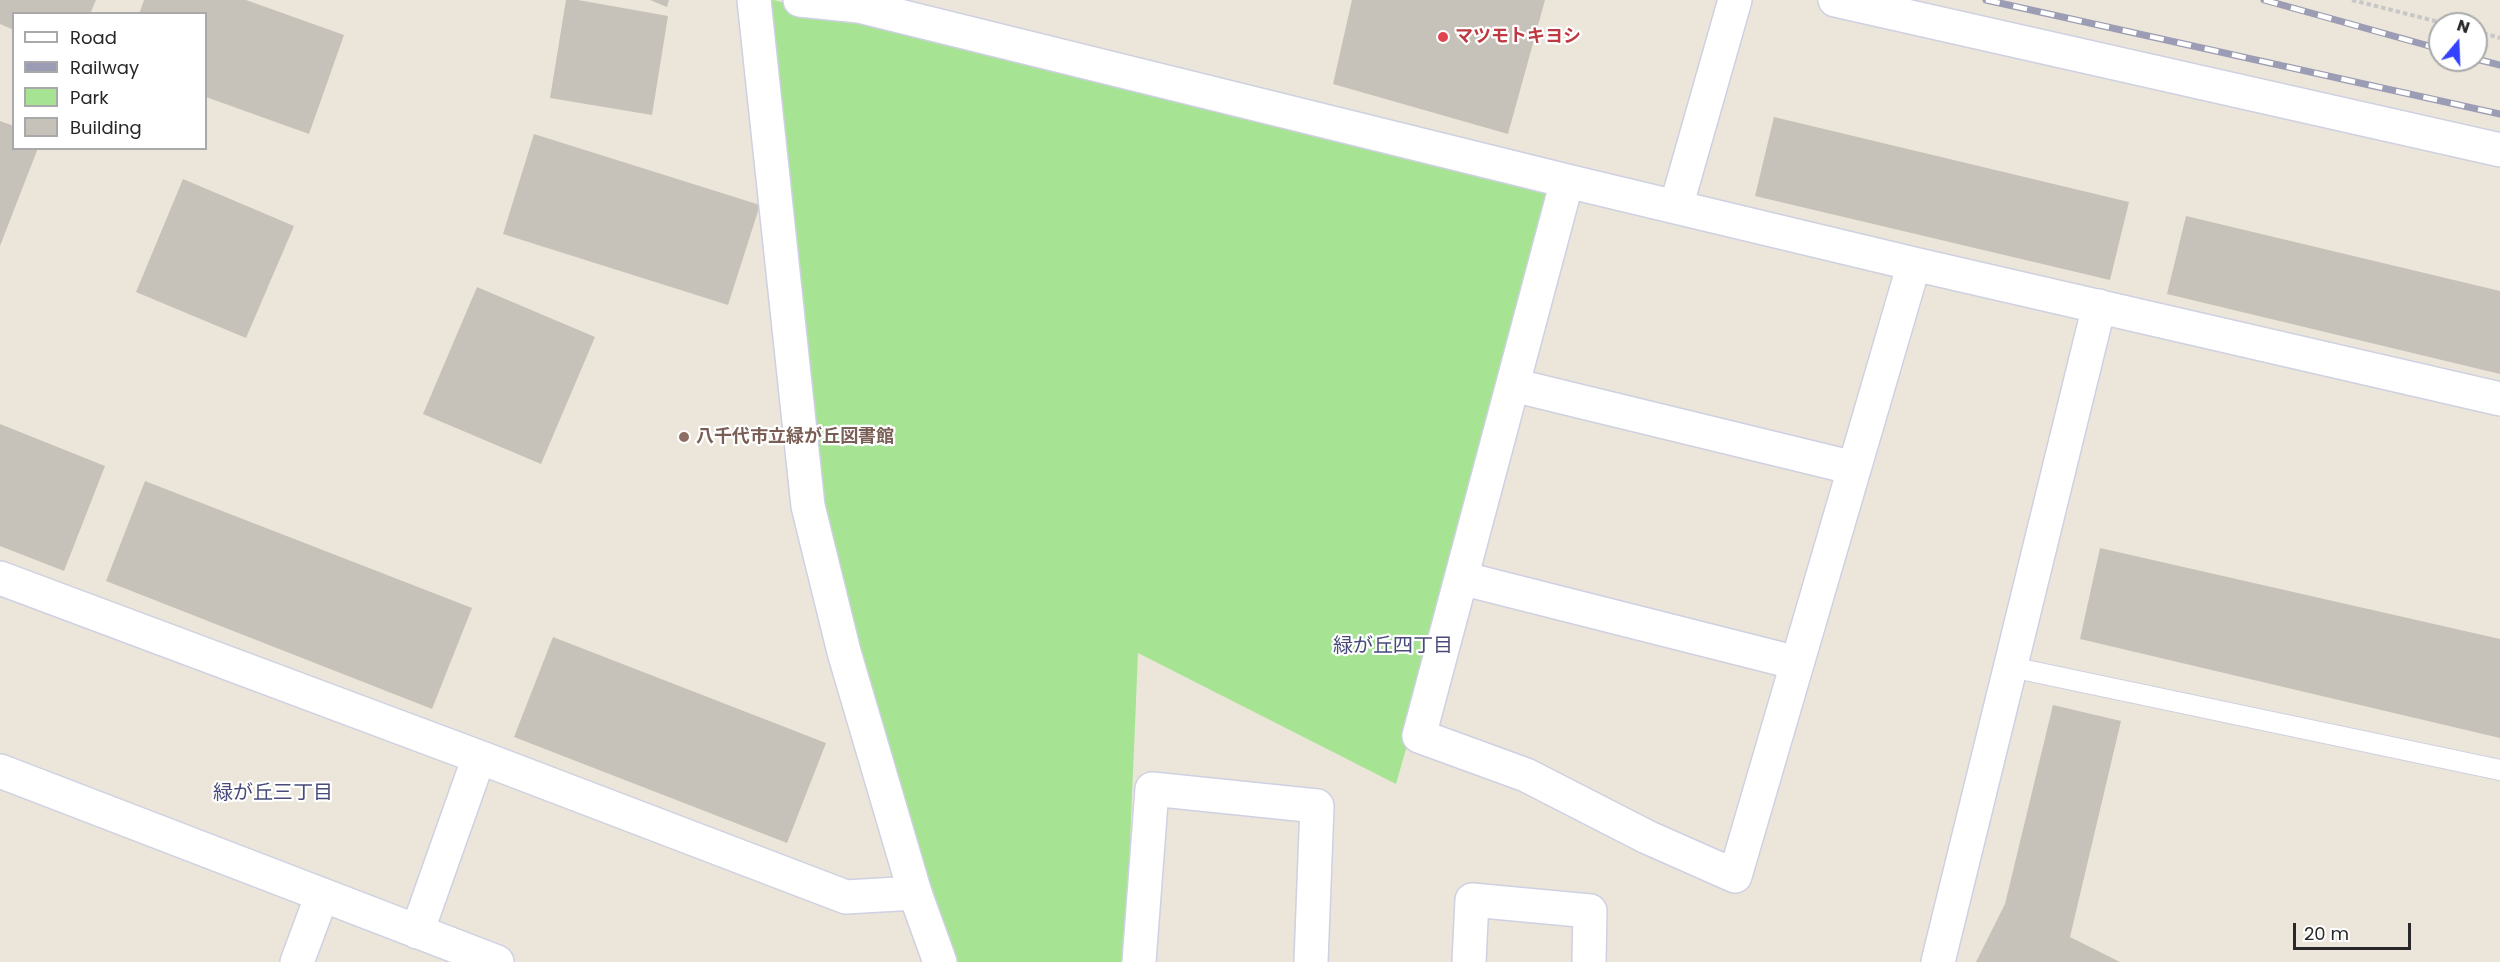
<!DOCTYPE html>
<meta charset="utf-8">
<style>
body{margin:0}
#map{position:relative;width:2500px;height:962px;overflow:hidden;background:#ebe6d9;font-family:Poppins,sans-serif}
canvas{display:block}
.legend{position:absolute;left:12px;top:12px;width:195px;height:138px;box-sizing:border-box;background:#fff;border:2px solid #a9a9a9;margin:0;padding:8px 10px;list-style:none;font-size:18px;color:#282828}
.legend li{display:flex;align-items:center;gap:12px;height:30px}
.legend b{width:30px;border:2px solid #a9a9a9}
.north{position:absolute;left:2428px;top:12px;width:60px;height:60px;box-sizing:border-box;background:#fff;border:2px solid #a9a9a9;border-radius:50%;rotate:19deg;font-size:16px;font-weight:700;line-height:24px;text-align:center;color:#282828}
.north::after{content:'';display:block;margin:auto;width:21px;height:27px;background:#3442fe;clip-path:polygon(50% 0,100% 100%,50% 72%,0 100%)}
.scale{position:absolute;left:2293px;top:923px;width:118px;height:27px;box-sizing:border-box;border:3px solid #282828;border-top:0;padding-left:8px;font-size:18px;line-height:21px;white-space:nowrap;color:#282828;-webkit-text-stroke:4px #fff;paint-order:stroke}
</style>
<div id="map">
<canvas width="2500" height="962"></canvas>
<ul class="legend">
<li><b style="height:8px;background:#fff"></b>Road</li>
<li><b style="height:8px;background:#9c9db4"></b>Railway</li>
<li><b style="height:16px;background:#a6e494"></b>Park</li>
<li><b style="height:16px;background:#c7c2b9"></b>Building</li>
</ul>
<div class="north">N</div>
<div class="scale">20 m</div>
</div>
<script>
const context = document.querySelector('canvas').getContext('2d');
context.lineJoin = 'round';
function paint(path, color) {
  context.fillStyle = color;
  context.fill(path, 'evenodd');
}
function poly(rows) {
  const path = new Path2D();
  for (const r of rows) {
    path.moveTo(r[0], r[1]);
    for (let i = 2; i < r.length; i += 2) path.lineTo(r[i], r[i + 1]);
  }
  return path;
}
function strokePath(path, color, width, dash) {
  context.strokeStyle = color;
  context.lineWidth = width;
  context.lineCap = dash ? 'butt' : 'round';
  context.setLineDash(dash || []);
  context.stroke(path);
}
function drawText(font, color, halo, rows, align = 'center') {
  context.font = font + ' Poppins,"Noto Sans JP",sans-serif';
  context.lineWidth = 4.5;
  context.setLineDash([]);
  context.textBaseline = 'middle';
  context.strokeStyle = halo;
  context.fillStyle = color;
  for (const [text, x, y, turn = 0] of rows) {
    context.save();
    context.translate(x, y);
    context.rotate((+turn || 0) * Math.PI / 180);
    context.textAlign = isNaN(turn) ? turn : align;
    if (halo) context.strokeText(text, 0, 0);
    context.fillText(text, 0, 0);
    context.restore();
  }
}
paint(poly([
 [754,0,773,0,1567,181,1396,784,1138,653,1125,962,946,962,808,506]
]), '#a6e494');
paint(poly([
 [0,0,96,0,90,14,14,14,14,30,0,24],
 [144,0,246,0,344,35,309,134,206,97,206,14,139,14],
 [566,0,578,0,668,16,652,115,550,98],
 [650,0,669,0,667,7],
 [1352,0,1545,0,1508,134,1333,84],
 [1774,117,2129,202,2110,280,1755,196],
 [0,121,14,126,14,148,38,148,0,246],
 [534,134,760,205,728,305,503,234],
 [183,179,294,226,246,338,136,292],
 [2186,216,2500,291,2500,374,2167,294],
 [477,287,595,337,541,464,423,414],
 [0,424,105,466,64,571,0,546],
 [145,481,472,608,432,709,106,581],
 [2100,548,2500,639,2500,738,2080,639],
 [553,637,826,743,787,843,514,737],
 [2053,705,2121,721,2070,937,2120,962,1976,962,2005,904]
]), '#c7c2b9');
const lane = poly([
 [2011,667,2500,770]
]);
const street = poly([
 [800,0,859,6,1567,181,1914,264,2500,399],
 [1567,181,1419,736,1526,775,1647,837,1735,876,1914,264],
 [1676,207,1735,0],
 [1513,385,1854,468],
 [0,578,479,757,846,897,915,893,940,962],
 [1461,578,1797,663],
 [0,771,497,962],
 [417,932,479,757],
 [297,962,322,895],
 [1139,962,1152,789,1317,806,1311,962],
 [1469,962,1472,900,1590,911,1589,962],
 [1938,962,2099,306]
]);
const secondary = poly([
 [754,0,808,506,844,652,915,893],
 [1835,0,2500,150]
]);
strokePath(lane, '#cfd0e2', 22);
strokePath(street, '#cfd0e2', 36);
strokePath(secondary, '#cfd0e2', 36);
strokePath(poly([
 [2352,0,2447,24],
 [2476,31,2500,38]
]), '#c7c7c7', 4, [4.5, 3]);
strokePath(lane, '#fff', 20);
strokePath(street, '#fff', 33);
strokePath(secondary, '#fff', 33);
const rail = poly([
 [1986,0,2500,114],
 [2264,0,2440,49],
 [2476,59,2500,65]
]);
strokePath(rail, '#9c9db4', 7);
strokePath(rail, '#fff', 4.5, [14]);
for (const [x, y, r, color] of [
 [1443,37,6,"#e0444e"],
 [684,437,6,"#8d6e63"]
]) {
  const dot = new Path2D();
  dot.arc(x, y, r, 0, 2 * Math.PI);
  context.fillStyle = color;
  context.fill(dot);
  strokePath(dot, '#fff', 2);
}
drawText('bold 18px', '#be3a42', '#fff', [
 ["マツモトキヨシ",1455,37]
], 'left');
drawText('bold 18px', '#785e54', '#fff', [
 ["八千代市立緑が丘図書館",696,437]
], 'left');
drawText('20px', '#484b7a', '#fff', [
 ["緑が丘四丁目",1393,647],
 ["緑が丘三丁目",273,794]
]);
</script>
